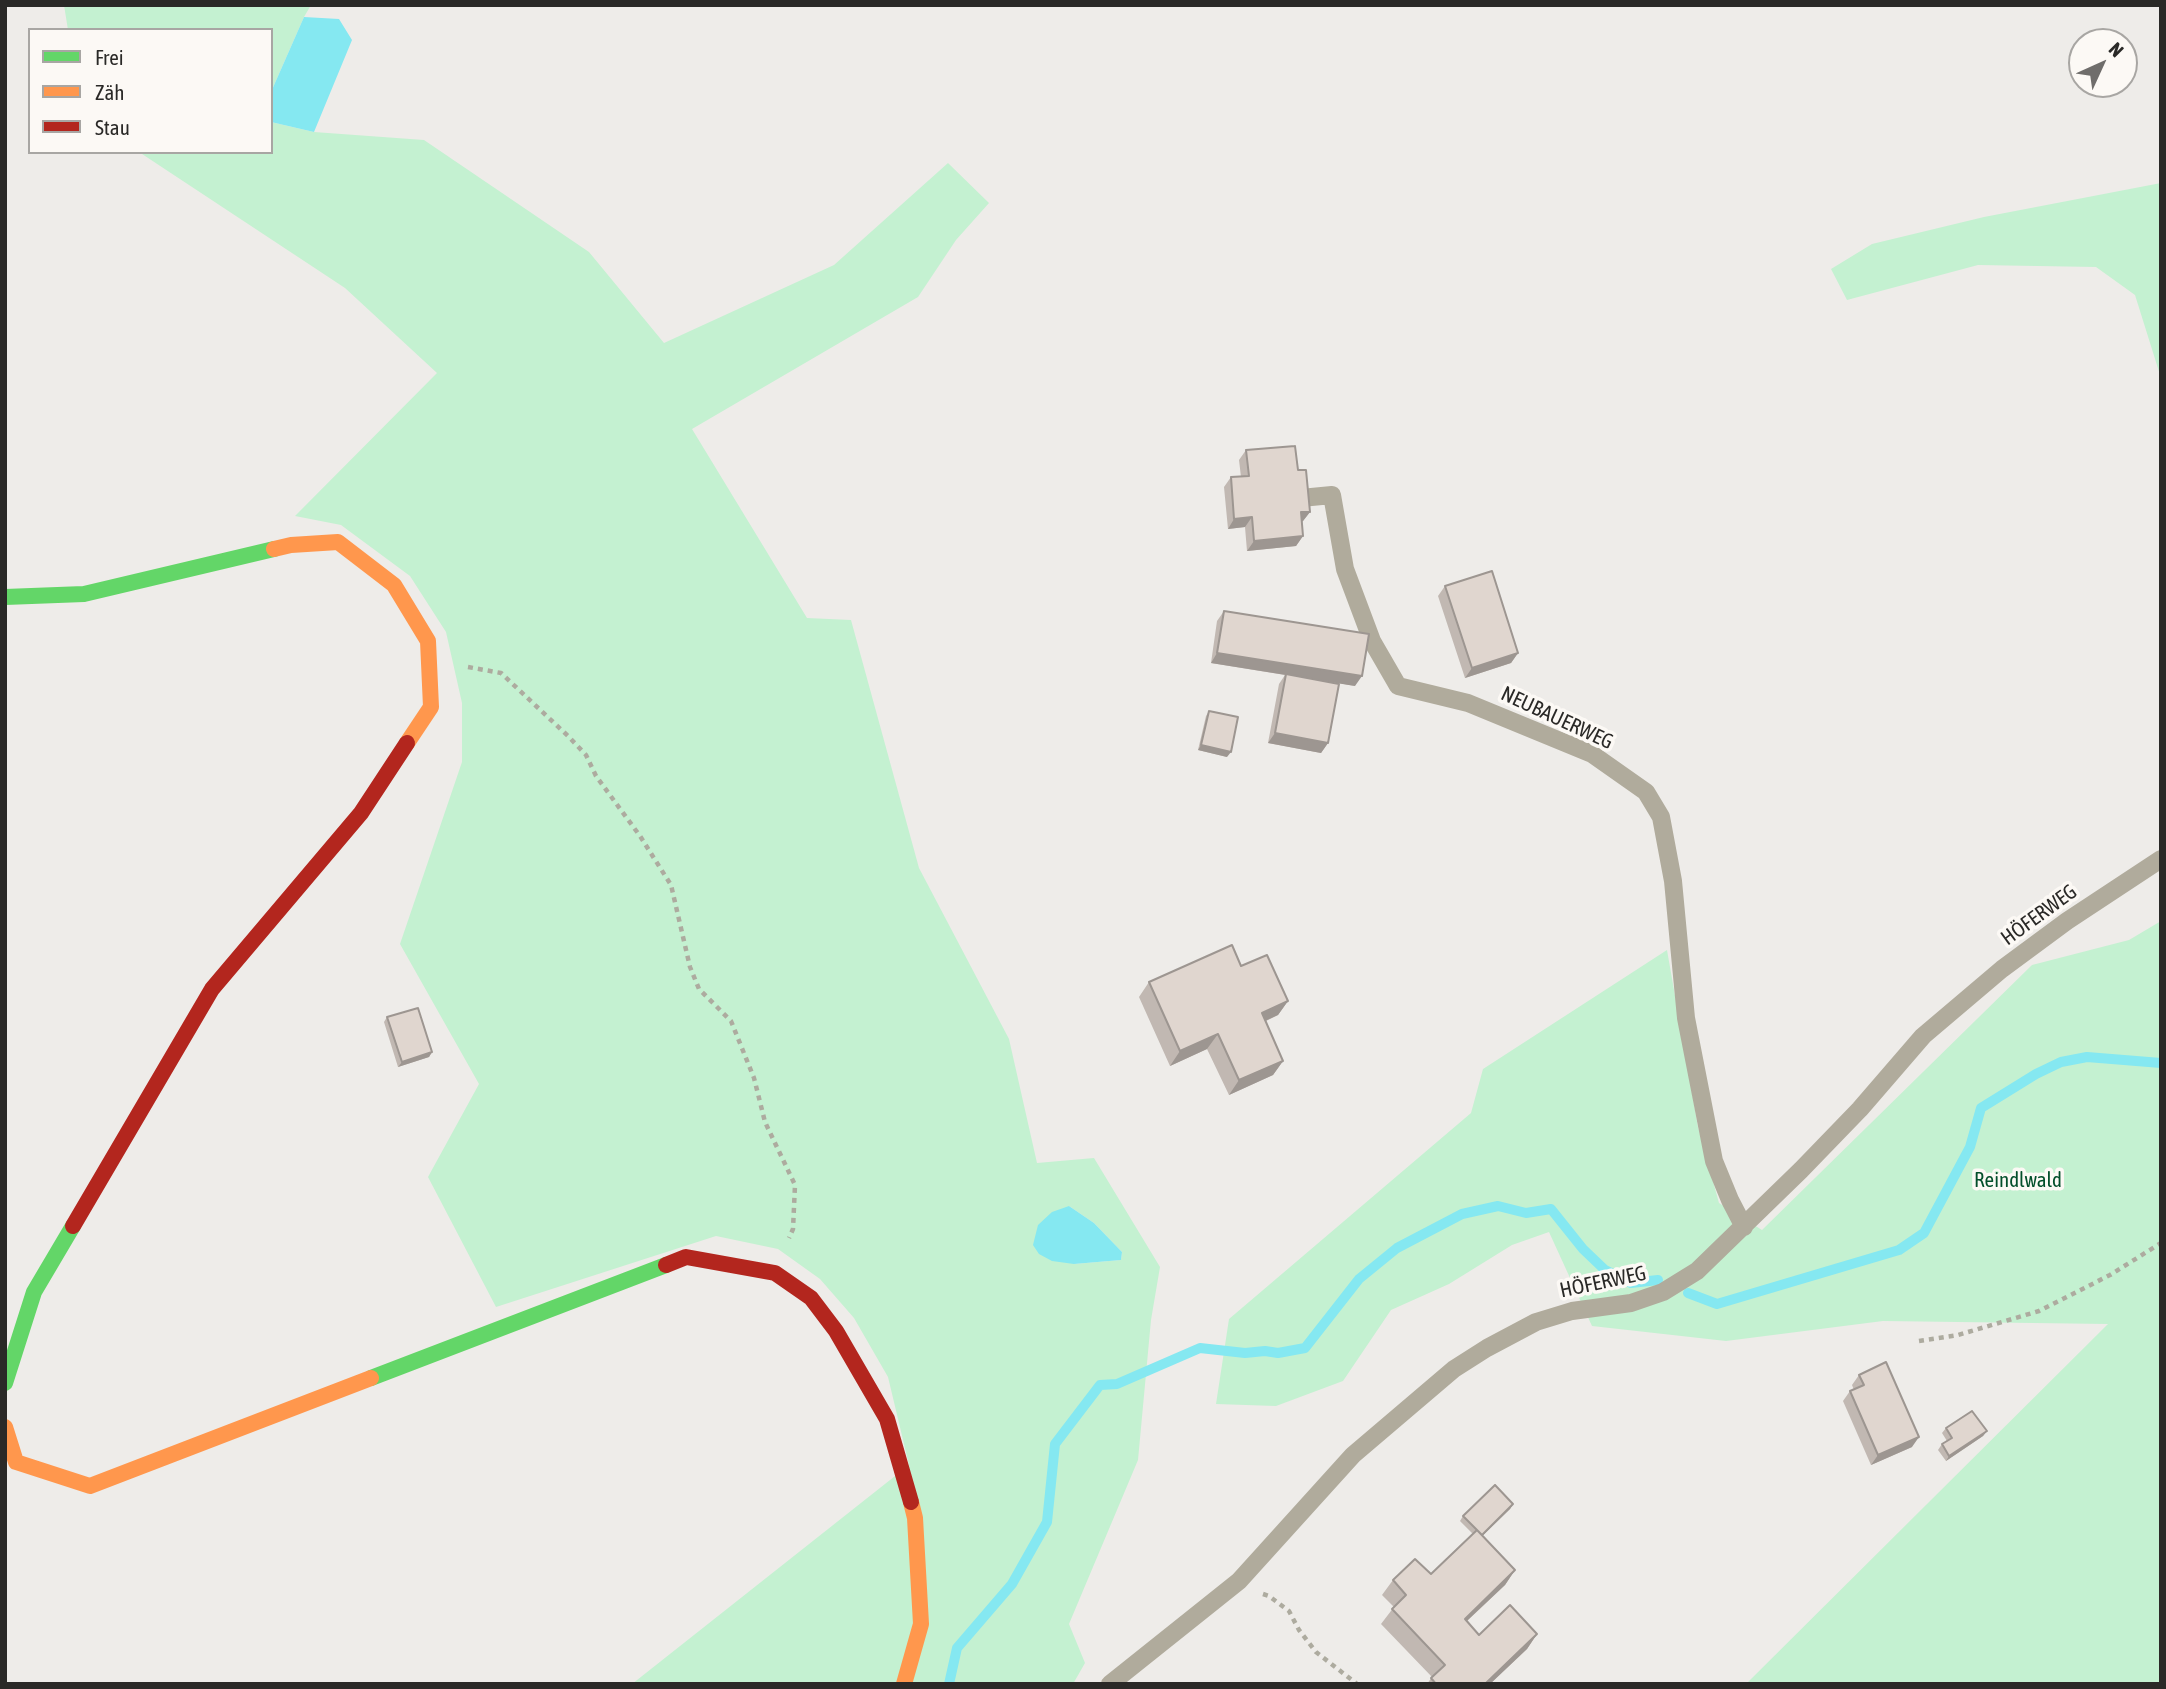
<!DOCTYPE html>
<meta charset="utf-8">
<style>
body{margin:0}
#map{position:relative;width:2166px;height:1689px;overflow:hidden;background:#eeece9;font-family:"Asap Condensed",sans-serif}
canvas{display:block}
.frame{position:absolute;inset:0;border:7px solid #2a2927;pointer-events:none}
.legend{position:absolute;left:28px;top:28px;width:245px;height:126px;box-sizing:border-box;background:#fcf9f5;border:2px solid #a8a6a3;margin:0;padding:9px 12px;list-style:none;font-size:21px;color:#2a2927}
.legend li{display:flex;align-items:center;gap:14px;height:35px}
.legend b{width:35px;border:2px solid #a8a6a3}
.north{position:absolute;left:2068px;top:28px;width:70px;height:70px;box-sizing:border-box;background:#fcf9f5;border:2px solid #a8a6a3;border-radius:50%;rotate:45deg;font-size:19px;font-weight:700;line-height:28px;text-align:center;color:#2a2927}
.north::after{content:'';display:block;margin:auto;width:24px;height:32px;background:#6f6d6b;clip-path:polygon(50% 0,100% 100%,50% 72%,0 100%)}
</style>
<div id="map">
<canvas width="2166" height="1689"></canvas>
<div class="frame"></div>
<ul class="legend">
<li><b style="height:9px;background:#63d668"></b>Frei</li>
<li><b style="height:9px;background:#ff974d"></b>Zäh</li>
<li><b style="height:9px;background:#b3261e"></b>Stau</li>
</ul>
<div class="north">N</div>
</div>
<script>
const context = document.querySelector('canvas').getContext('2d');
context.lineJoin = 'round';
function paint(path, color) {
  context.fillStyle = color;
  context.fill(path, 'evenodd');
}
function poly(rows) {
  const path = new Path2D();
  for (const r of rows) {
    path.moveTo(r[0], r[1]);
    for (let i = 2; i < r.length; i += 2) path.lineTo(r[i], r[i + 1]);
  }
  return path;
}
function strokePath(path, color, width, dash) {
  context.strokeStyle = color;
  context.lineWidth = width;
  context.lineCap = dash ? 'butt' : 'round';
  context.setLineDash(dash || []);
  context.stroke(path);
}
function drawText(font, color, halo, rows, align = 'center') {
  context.font = font + ' "Asap Condensed",sans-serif';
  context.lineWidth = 7;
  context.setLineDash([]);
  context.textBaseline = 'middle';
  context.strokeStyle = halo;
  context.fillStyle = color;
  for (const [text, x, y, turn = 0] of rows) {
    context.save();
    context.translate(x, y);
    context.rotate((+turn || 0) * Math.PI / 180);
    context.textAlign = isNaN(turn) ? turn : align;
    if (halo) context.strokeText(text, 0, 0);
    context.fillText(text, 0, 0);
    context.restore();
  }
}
paint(poly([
 [64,5,311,5,304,17,271,92,271,30,68,30],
 [271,122,314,132,424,140,589,252,664,343,834,265,948,163,989,203,956,240,918,297,692,429,807,618,851,620,919,868,1009,1039,1037,1163,1094,1158,1160,1267,1151,1320,1138,1460,1069,1624,1085,1663,1073,1684,632,1684,909,1465,888,1377,854,1318,820,1279,778,1249,716,1236,496,1307,428,1177,479,1084,400,944,462,762,462,703,446,632,410,576,341,525,295,516,437,373,345,288,139,152,271,152],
 [1069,1206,1094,1223,1122,1252,1121,1260,1074,1264],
 [2161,183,2161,378,2135,295,2096,267,1978,265,1847,300,1831,269,1872,244,1984,217],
 [2161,921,2161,1684,1746,1684,2108,1324,1883,1321,1726,1341,1592,1326,1549,1232,1512,1245,1449,1284,1391,1310,1343,1381,1276,1406,1216,1404,1229,1319,1471,1113,1483,1069,1667,950,1698,1127,1719,1203,1762,1230,2032,965,2129,940]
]), '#c4f1d1');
paint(poly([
 [304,17,339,19,352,40,314,132,271,122,271,92],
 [1069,1206,1094,1223,1122,1252,1121,1260,1074,1264,1052,1261,1039,1254,1033,1245,1038,1225,1052,1212]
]), '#85e8f1');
strokePath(poly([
 [1688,1293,1717,1304,1899,1250,1924,1233,1970,1147,1981,1108,2036,1074,2061,1062,2087,1057,2161,1063],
 [949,1684,957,1648,1012,1584,1047,1522,1055,1444,1100,1385,1117,1384,1200,1348,1245,1353,1265,1351,1278,1353,1305,1348,1359,1279,1397,1248,1462,1214,1498,1206,1526,1213,1551,1209,1583,1249,1605,1270,1631,1283,1658,1280]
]), '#85e8f1', 10);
strokePath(poly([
 [468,667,501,673,568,736,586,755,596,776,640,836,671,885,690,967,699,989,731,1021,754,1078,765,1122,795,1185,793,1229,789,1238],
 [1919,1341,1958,1335,2039,1311,2110,1275,2161,1243],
 [1263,1594,1269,1596,1289,1611,1299,1630,1316,1652,1357,1684]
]), '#adab9f', 4.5, [5, 5]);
strokePath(poly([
 [1301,498,1332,495,1345,569,1372,641,1398,686,1468,703,1592,754,1646,792,1661,817,1673,881,1686,1018,1714,1161,1730,1200,1744,1227],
 [1110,1684,1239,1581,1353,1455,1454,1369,1487,1348,1536,1322,1572,1311,1631,1303,1663,1292,1697,1271,1801,1170,1860,1109,1923,1036,2002,969,2067,921,2161,859]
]), '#b0ab9c', 18);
strokePath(poly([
 [5,597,84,594,274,549],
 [371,1378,666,1265],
 [5,1383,34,1292,73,1226]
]), '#63d668', 16);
strokePath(poly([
 [274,549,291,545,338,542,394,585,428,641,431,707,407,743],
 [5,1427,16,1462,90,1486,371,1378],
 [904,1684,921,1624,915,1518,911,1502]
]), '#ff974d', 16);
strokePath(poly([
 [73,1226,212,989,361,813,407,743],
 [666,1265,686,1257,775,1273,811,1298,836,1331,887,1419,911,1502]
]), '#b3261e', 16);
paint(poly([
 [1246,450,1298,470,1310,512,1303,521,1302,522,1303,536,1296,546,1247,551,1245,527,1228,529,1224,487,1231,477,1241,477,1239,460],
 [1445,586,1518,653,1511,663,1465,678,1438,596],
 [1224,611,1355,686,1321,680,1328,743,1321,753,1268,743,1279,684,1285,675,1211,663,1217,621],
 [1209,711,1227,757,1198,750,1206,716],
 [1241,966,1288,1001,1278,1015,1266,1021,1283,1061,1273,1075,1229,1095,1207,1049,1170,1066,1139,997,1149,982],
 [387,1017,432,1052,429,1057,398,1067,384,1022],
 [1859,1375,1912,1447,1871,1465,1843,1401,1850,1391,1854,1390,1852,1385],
 [1946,1428,1987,1431,1983,1436,1946,1461,1938,1450,1942,1444,1947,1441,1942,1433],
 [1513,1504,1510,1509,1482,1536,1515,1570,1505,1585,1467,1621,1479,1635,1537,1634,1527,1649,1490,1684,1427,1684,1432,1677,1381,1624,1394,1607,1382,1595,1393,1580,1431,1574,1473,1534,1460,1521,1463,1516]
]), '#c1b8b2');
paint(poly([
 [1301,512,1310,512,1303,521,1294,522],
 [1252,517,1245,527,1228,529,1234,519],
 [1303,536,1296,546,1247,551,1254,541],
 [1217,653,1362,676,1355,686,1211,663],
 [1518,653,1511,663,1465,678,1472,668],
 [1275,733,1328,743,1321,753,1268,743],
 [1201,745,1231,752,1227,757,1198,750],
 [1288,1001,1278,1015,1252,1027,1262,1013],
 [1218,1034,1207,1049,1170,1066,1180,1051],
 [432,1052,429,1057,398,1067,402,1062],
 [1283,1061,1273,1075,1229,1095,1239,1080],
 [1987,1431,1983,1436,1946,1461,1949,1456],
 [1919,1437,1912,1447,1871,1465,1878,1455],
 [1513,1504,1510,1509,1478,1540,1481,1535],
 [1515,1570,1505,1585,1454,1633,1465,1619],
 [1537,1634,1527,1649,1490,1684,1485,1684]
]), '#9d9691');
const building = poly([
 [1295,446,1298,470,1306,470,1310,512,1301,512,1303,536,1254,541,1252,517,1234,519,1231,477,1249,476,1246,450,1295,446],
 [1492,571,1518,653,1472,668,1445,586,1492,571],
 [1224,611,1369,634,1362,676,1217,653,1224,611],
 [1286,674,1339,684,1328,743,1275,733,1286,674],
 [1209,711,1238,717,1231,752,1201,745,1209,711],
 [1232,945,1241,966,1267,955,1288,1001,1262,1013,1283,1061,1239,1080,1218,1034,1180,1051,1149,982,1232,945],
 [418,1008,432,1052,402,1062,387,1017,418,1008],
 [1886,1362,1919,1437,1878,1455,1850,1391,1864,1385,1859,1375,1886,1362],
 [1972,1411,1987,1431,1949,1456,1942,1444,1952,1438,1946,1428,1972,1411],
 [1495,1485,1513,1504,1482,1535,1463,1516,1495,1485],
 [1477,1530,1515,1570,1465,1619,1479,1635,1510,1605,1537,1634,1485,1684,1436,1684,1431,1678,1445,1665,1392,1609,1406,1595,1393,1580,1415,1559,1431,1574,1477,1530]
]);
paint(building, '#e0d6cf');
strokePath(building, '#9d9691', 2);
drawText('21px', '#2a2927', '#fcf9f5', [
 ["NEUBAUERWEG",1557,718,25],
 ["HÖFERWEG",2039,915,-36],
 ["HÖFERWEG",1603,1282,-12]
]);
drawText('21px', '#034f2b', '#fcf9f5', [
 ["Reindlwald",2018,1180]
]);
</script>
